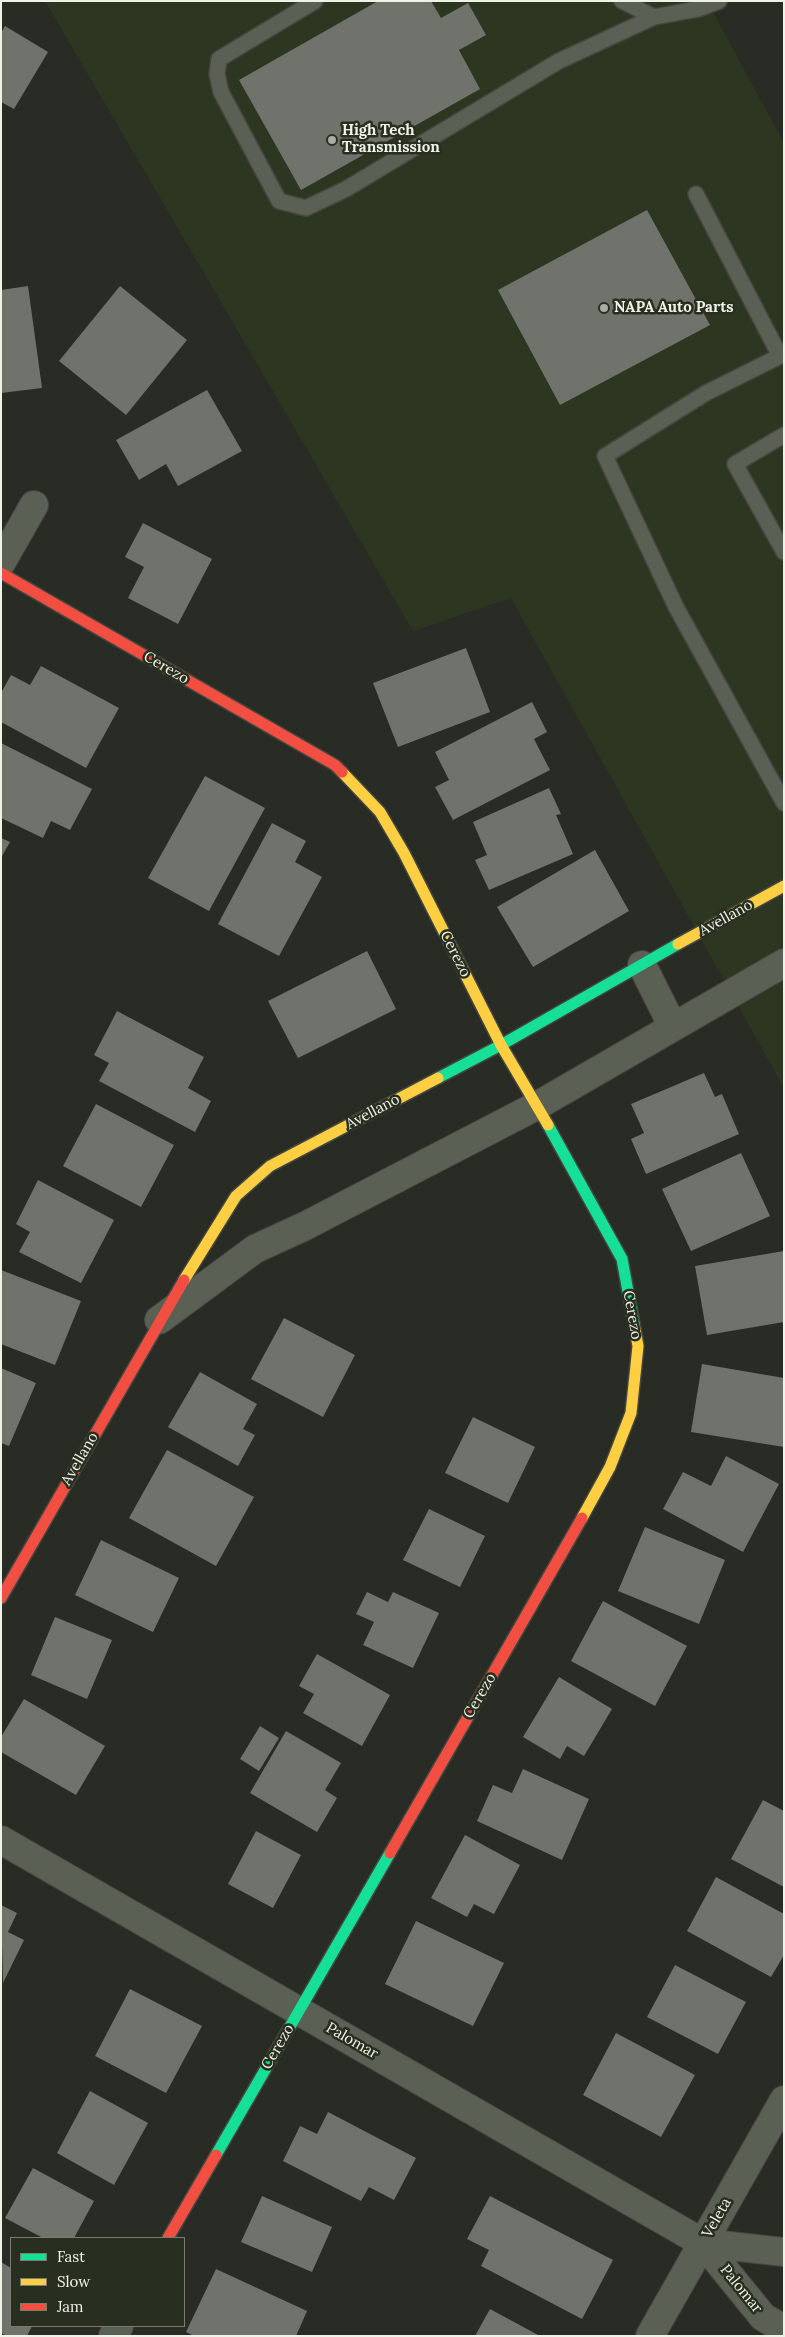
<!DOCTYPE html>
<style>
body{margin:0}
#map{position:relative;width:785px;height:2337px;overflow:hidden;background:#282c24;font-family:Lora,serif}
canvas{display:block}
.frame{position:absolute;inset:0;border:2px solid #eef3e8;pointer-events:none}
.legend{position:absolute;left:10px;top:2237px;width:175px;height:90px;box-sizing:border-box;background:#292f20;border:1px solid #787d70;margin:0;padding:6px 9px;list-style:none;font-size:15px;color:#eef3e8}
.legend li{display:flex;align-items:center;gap:10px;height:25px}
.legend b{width:25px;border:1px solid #787d70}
</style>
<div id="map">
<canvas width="785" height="2337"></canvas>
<div class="frame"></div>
<ul class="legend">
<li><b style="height:6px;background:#16e098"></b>Fast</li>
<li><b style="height:6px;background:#ffcf43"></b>Slow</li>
<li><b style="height:6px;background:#f24e42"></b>Jam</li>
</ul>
</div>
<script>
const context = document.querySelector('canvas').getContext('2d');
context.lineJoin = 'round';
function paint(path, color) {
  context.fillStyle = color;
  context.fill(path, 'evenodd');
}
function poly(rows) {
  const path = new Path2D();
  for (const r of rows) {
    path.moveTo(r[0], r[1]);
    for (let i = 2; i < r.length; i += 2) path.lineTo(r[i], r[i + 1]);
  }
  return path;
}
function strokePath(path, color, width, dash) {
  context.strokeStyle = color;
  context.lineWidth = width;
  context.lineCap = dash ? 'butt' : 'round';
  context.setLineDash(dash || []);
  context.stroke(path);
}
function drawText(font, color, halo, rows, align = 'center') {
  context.font = font + ' Lora,serif';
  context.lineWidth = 5;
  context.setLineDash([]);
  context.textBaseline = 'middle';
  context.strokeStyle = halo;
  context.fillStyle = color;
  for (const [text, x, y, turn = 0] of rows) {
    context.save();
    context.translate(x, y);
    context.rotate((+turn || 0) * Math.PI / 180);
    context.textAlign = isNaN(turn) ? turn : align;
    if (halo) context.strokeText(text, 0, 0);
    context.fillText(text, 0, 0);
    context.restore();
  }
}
paint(poly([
 [45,1,707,1,784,143,784,1088,511,598,413,631]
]), '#2d3621');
paint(poly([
 [378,1,431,1,441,18,468,3,486,35,459,50,480,89,301,190,239,80],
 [5,26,48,52,14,109,1,102,1,33],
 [647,210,710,325,560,405,498,290],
 [28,286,42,388,1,393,1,290],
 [120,286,187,340,126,415,59,361],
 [207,390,242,451,178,486,166,464,139,480,116,440],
 [143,523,212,559,178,624,128,598,144,567,125,557],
 [466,648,490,712,398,747,373,683],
 [41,666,119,708,86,768,1,722,1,693,11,675,30,685],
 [532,702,547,732,534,739,550,770,453,820,435,787,449,780,435,752],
 [1,743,92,789,70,830,51,821,43,838,1,818],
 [205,776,265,808,209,911,148,878],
 [549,788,561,814,556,815,573,854,489,890,475,860,487,855,473,822],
 [272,823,306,841,295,862,322,877,279,956,218,924],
 [1,838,10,842,1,858],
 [595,850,629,911,533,967,497,907],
 [367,951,396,1009,298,1058,268,1001],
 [117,1011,204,1057,188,1088,211,1101,195,1132,99,1081,109,1063,94,1055],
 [704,1073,715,1097,722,1094,739,1134,646,1174,631,1139,644,1133,631,1104],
 [96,1104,174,1145,141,1207,63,1166],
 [741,1153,770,1216,691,1251,662,1189],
 [38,1180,114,1220,81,1283,19,1252,30,1232,16,1224],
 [784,1251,784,1322,707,1335,695,1266],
 [1,1270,81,1301,55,1365,1,1344],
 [284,1318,355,1355,323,1417,251,1379],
 [702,1364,784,1378,784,1447,691,1432],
 [1,1368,36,1383,9,1446,1,1443],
 [200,1372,257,1404,243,1429,255,1435,238,1466,168,1427],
 [473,1417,535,1447,508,1503,445,1473],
 [167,1450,254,1497,216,1566,129,1518],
 [726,1456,779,1484,743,1552,663,1509,683,1472,711,1486],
 [429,1509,485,1536,460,1587,403,1560],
 [645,1527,725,1560,699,1624,618,1591],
 [101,1540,179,1578,153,1632,75,1595],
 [367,1592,388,1602,393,1592,439,1613,413,1668,363,1645,374,1622,356,1614],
 [603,1601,687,1646,655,1706,571,1661],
 [55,1617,112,1640,87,1699,31,1675],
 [317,1654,390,1695,362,1746,303,1713,314,1694,299,1686],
 [559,1677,612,1709,584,1756,567,1746,560,1759,523,1737],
 [24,1699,105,1746,76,1795,1,1752,1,1737],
 [260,1726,279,1738,259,1771,240,1759],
 [286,1731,341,1763,325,1790,337,1798,317,1832,250,1793],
 [523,1769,589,1799,562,1860,477,1821,493,1785,512,1793],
 [763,1800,784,1811,784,1887,731,1859],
 [256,1831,301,1855,273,1908,228,1884],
 [465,1835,520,1865,494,1914,474,1904,467,1917,431,1898],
 [716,1877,784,1914,784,1955,771,1977,687,1931],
 [1,1905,17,1913,8,1932,24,1940,3,1983],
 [416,1921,504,1963,473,2026,385,1984],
 [675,1965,746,2002,718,2054,647,2017],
 [130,1989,202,2026,166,2093,95,2056],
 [616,2033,695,2075,661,2137,583,2095],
 [90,2091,148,2123,114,2185,57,2153],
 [328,2112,416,2158,394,2200,369,2187,361,2201,283,2161,300,2126,317,2134],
 [33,2168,94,2201,74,2238,43,2238,5,2218],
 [262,2196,332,2227,312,2272,241,2242],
 [490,2196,613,2260,582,2319,481,2266,489,2250,467,2239],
 [1,2262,11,2268,11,2326,32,2326,27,2336,7,2336,1,2333],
 [216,2269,307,2311,296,2336,194,2336,186,2332],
 [490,2309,540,2336,475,2336]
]), '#70736c');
const lane = poly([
 [315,1,219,59,217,74,221,92,279,201,306,208,346,189,559,61,654,17,698,9,719,1],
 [622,1,654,17],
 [696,194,780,356],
 [784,354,706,393,605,456,676,607,784,803],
 [784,435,735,464,784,552]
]);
const street = poly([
 [1,563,34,505],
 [642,965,673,1027],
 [159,1320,255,1249,305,1226,540,1104,784,963],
 [1,1840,703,2243,763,2317,784,2329],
 [703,2243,784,2252],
 [113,2336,119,2326],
 [650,2336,784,2100]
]);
const fast = poly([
 [438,1078,501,1045,678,944],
 [548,1125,622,1259,634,1324],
 [216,2155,390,1853]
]);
const slow = poly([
 [342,772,380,812,404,853,501,1045,548,1125],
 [678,944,784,886],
 [184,1280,236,1196,270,1166,438,1078],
 [582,1518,610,1467,631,1413,638,1346,634,1324]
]);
const jam = poly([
 [1,573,335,765,342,772],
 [1,1598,184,1280],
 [390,1853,582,1518],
 [168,2238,216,2155]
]);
strokePath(lane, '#444740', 18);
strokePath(street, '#444740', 30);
strokePath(fast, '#444740', 14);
strokePath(slow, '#444740', 14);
strokePath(jam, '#444740', 14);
strokePath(lane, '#5a6054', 15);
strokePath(street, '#5a6054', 28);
strokePath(fast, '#16e098', 11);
strokePath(slow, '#ffcf43', 11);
strokePath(jam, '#f24e42', 11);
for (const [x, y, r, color] of [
 [332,140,5,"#a9ada3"],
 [604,308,5,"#a9ada3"]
]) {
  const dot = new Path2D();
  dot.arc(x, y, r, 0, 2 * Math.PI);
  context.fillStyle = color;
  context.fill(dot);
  strokePath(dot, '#292f20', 2);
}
drawText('bold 15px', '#eef3e8', '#292f20', [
 ["High Tech",342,131],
 ["Transmission",342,148],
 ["NAPA Auto Parts",614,308]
], 'left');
drawText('15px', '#eef3e8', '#292f20', [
 ["Cerezo",166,668,30],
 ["Avellano",726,918,-29],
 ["Cerezo",455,954,63],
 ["Avellano",373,1112,-28],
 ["Cerezo",632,1315,80],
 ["Avellano",80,1459,-60],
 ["Cerezo",480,1696,-60],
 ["Palomar",352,2041,30],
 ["Cerezo",278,2047,-60],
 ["Veleta",717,2218,-60],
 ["Palomar",741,2289,51]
]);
</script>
